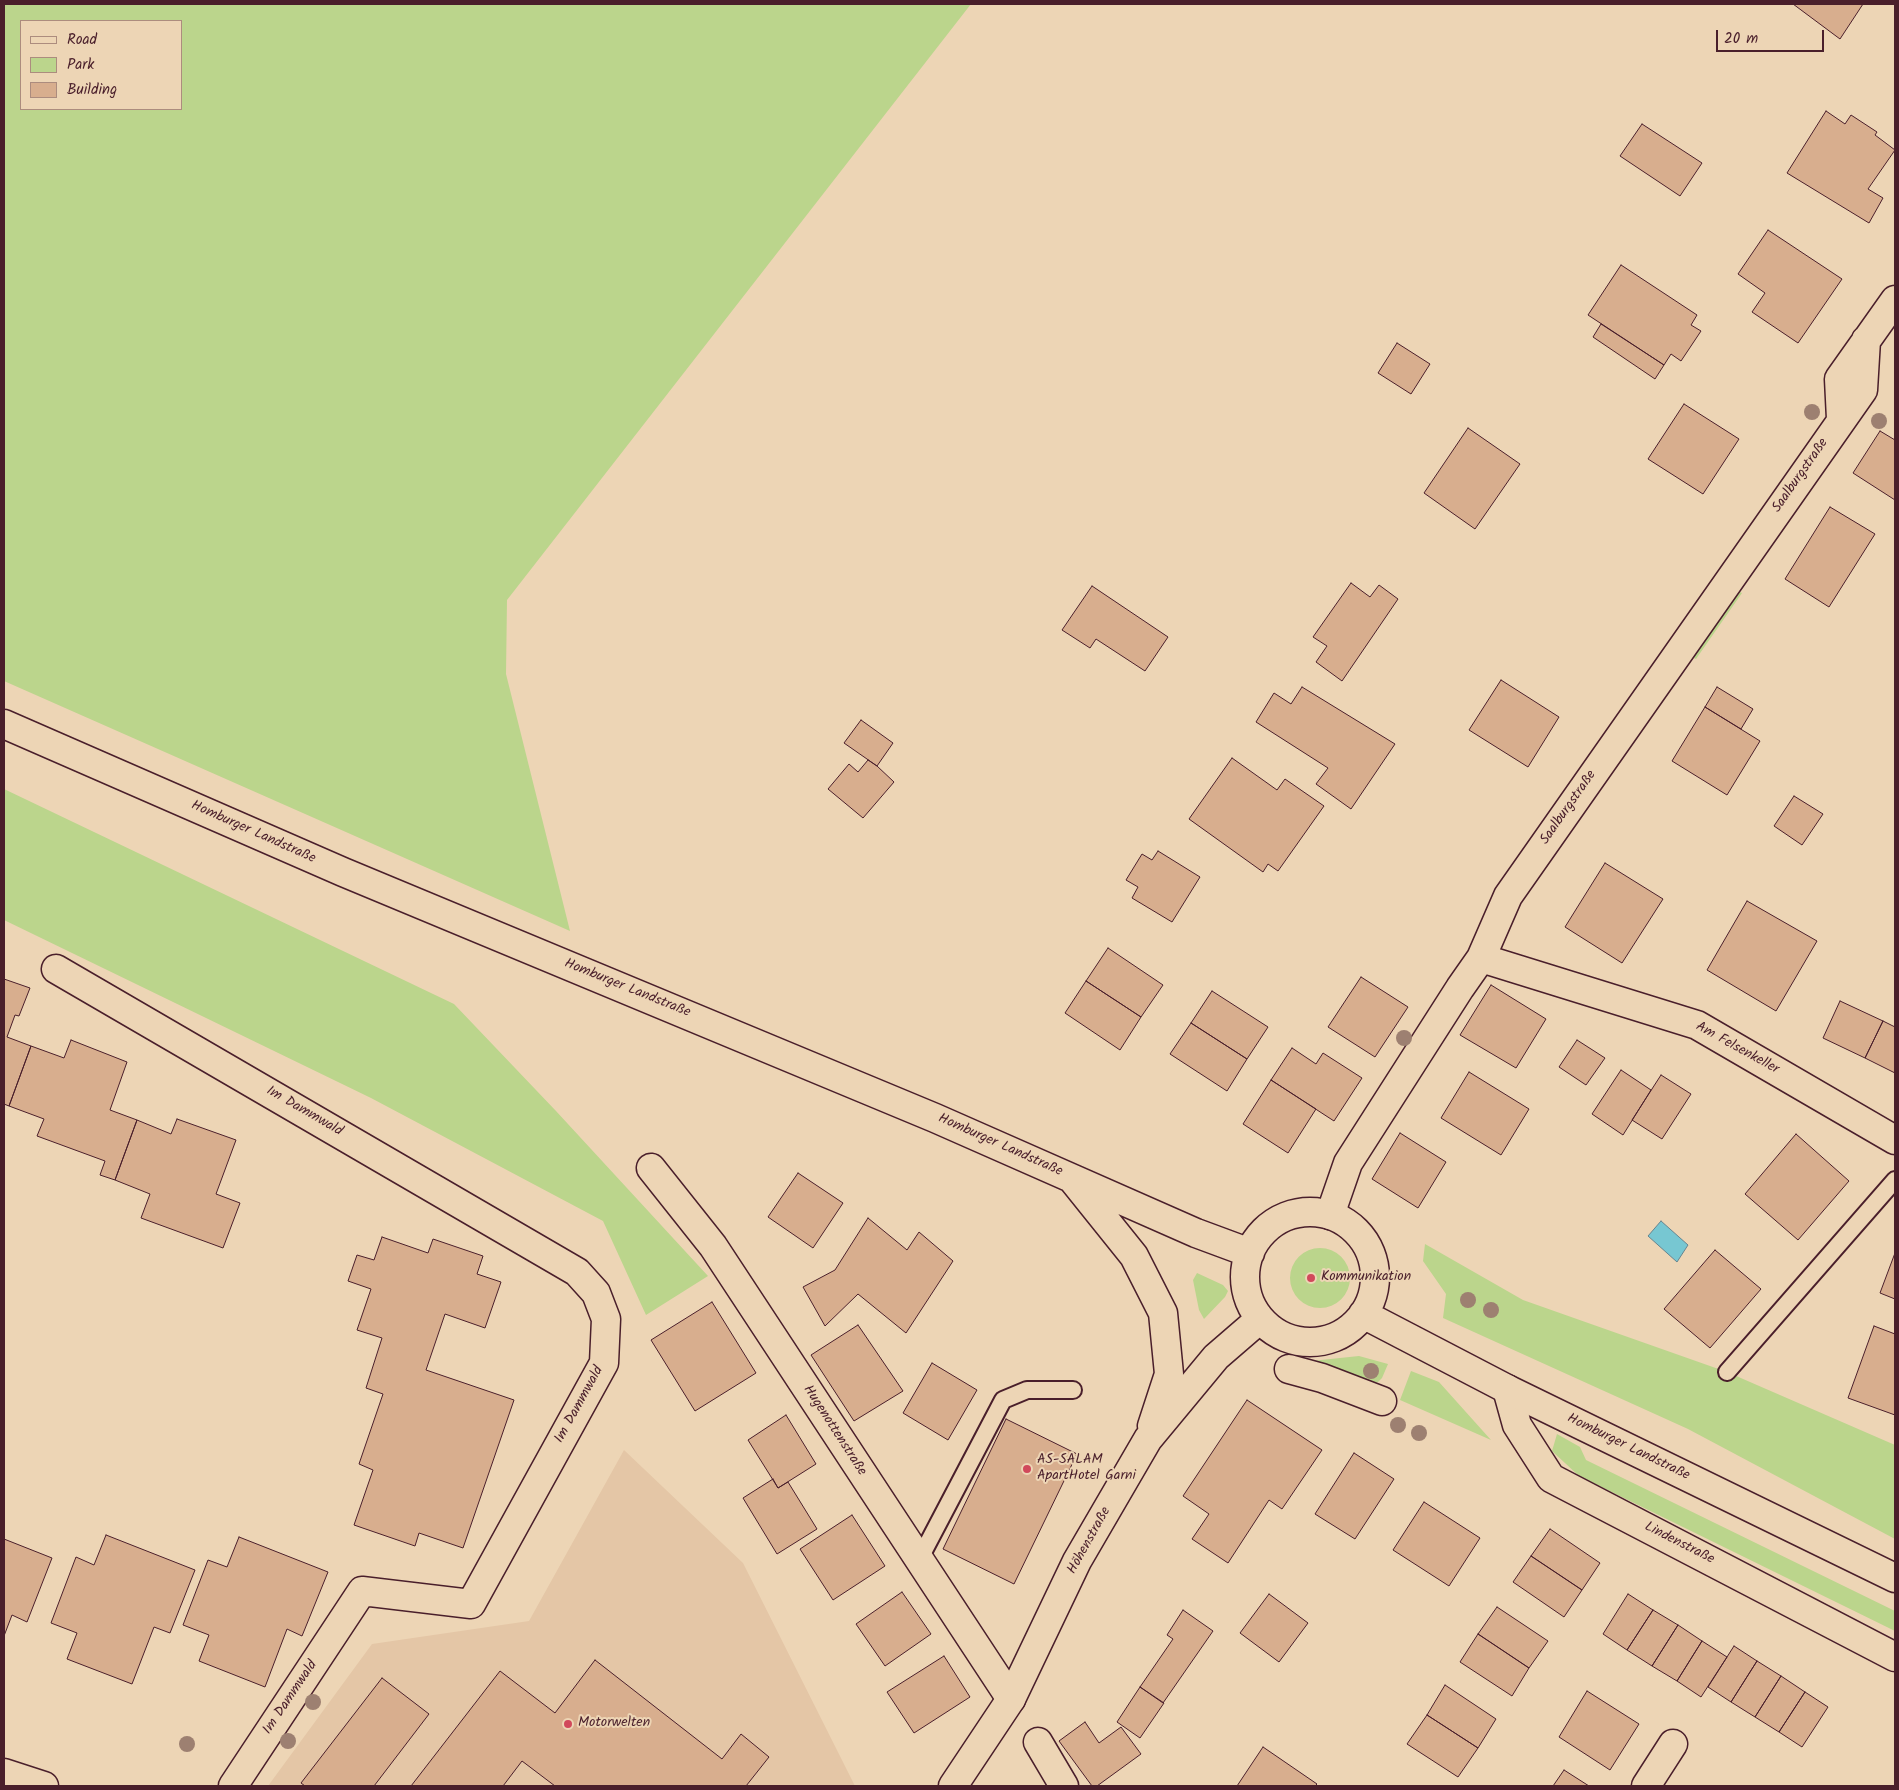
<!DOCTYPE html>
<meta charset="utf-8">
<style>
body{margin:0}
#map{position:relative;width:1899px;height:1790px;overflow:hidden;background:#edd5b5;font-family:Kalam,sans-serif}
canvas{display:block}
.frame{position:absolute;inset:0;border:5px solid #4a1f2b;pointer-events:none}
.legend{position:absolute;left:20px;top:20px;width:162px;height:90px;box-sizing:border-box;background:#edd5b5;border:1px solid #ac8c7e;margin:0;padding:6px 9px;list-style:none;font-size:15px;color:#4a1f2b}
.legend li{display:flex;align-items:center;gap:10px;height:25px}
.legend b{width:25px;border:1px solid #ac8c7e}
.scale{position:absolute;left:1716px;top:30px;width:108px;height:22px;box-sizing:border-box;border:2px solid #4a1f2b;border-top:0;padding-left:6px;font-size:15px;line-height:18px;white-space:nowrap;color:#4a1f2b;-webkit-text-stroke:4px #edd5b5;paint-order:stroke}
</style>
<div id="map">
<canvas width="1899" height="1790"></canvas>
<div class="frame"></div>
<ul class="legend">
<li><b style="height:6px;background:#edd5b5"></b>Road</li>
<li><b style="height:14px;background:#bbd58c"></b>Park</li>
<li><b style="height:14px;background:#d8ae8e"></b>Building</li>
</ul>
<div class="scale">20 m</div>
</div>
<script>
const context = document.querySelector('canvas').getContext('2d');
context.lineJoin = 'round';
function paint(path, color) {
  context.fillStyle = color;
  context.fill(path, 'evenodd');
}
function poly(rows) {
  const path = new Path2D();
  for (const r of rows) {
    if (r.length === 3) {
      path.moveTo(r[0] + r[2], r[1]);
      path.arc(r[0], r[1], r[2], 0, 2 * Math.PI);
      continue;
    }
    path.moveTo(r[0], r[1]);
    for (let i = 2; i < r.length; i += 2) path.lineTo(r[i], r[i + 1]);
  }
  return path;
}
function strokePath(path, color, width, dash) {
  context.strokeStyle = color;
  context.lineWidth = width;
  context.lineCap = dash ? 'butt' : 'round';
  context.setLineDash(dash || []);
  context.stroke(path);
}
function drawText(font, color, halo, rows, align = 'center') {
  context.font = font + ' Kalam,sans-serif';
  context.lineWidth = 4;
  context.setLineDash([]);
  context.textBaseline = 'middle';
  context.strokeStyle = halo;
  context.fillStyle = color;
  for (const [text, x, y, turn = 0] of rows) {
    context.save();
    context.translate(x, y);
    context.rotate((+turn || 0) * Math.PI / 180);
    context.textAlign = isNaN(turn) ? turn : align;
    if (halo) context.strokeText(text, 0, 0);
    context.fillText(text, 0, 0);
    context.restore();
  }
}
paint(poly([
 [624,1450,743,1563,855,1786,268,1786,372,1644,529,1621]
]), '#e4c6a6');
paint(poly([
 [4,4,971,4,507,600,506,674,570,931,4,681],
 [181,21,181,109,21,109,21,21],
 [1736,590,1742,593,1696,659,1690,656],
 [4,789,454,1004,556,1111,708,1276,646,1315,603,1221,371,1098,4,920],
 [1425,1244,1523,1300,1727,1372,1895,1445,1895,1539,1688,1429,1443,1318,1446,1294,1423,1261],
 [1320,1278,30],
 [1197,1273,1223,1285,1228,1291,1225,1297,1204,1319,1199,1310,1193,1280],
 [1359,1356,1388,1364,1382,1378,1378,1382,1363,1385,1302,1362],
 [1411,1371,1439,1382,1491,1440,1400,1400],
 [1557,1434,1580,1447,1586,1460,1895,1611,1895,1631,1579,1476,1552,1451]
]), '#bbd58c');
const water = poly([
 [1661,1221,1688,1245,1677,1262,1648,1236,1661,1221]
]);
paint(water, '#77c7d2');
strokePath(water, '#65848f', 1);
const building = poly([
 [1793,4,1863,4,1840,39,1793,4],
 [1826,111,1845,124,1851,115,1877,132,1875,135,1895,150,1868,189,1883,198,1869,223,1787,173,1826,111],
 [1642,124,1702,163,1680,196,1620,156,1642,124],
 [1768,230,1842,279,1798,343,1752,312,1765,293,1738,274,1768,230],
 [1621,265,1697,315,1691,325,1701,331,1681,361,1671,354,1664,365,1588,315,1621,265],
 [1601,324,1664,365,1655,379,1593,337,1601,324],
 [1397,343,1430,364,1411,394,1378,373,1397,343],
 [1684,404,1739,439,1703,494,1648,459,1684,404],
 [1468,428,1520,464,1475,529,1424,493,1468,428],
 [1880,431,1895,440,1895,500,1853,473,1880,431],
 [1830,507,1875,534,1829,607,1785,579,1830,507],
 [1351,583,1370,597,1379,585,1398,599,1342,681,1316,662,1327,646,1313,637,1351,583],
 [1092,586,1168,637,1145,671,1096,639,1090,648,1062,630,1092,586],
 [1501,680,1559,717,1528,767,1469,730,1501,680],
 [1302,687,1395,744,1351,809,1316,784,1328,768,1256,722,1274,693,1291,704,1302,687],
 [1717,687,1753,709,1741,729,1705,707,1717,687],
 [1705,707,1760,741,1727,795,1672,761,1705,707],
 [861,720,893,743,877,766,844,743,861,720],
 [1232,758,1277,790,1285,779,1324,806,1278,871,1268,864,1263,872,1189,819,1232,758],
 [868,760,877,766,894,782,863,818,828,789,849,764,858,772,868,760],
 [1794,796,1823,814,1802,845,1774,826,1794,796],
 [1158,851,1200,877,1172,922,1132,898,1138,887,1126,880,1142,854,1152,860,1158,851],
 [1605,863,1663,899,1622,963,1565,927,1605,863],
 [1747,901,1817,941,1776,1011,1707,970,1747,901],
 [1108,948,1163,985,1141,1017,1086,981,1108,948],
 [1361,977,1408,1007,1375,1057,1328,1027,1361,977],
 [4,979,30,988,19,1016,15,1015,7,1037,31,1046,9,1106,4,1104,4,979],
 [1086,981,1141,1017,1120,1050,1065,1013,1086,981],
 [1491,985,1546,1019,1516,1068,1460,1035,1491,985],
 [1212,991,1268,1027,1247,1059,1191,1023,1212,991],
 [1840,1001,1883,1021,1865,1058,1823,1038,1840,1001],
 [1883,1021,1895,1027,1895,1073,1865,1058,1883,1021],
 [1191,1023,1247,1059,1227,1091,1170,1054,1191,1023],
 [71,1040,127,1062,110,1110,137,1120,115,1180,100,1175,105,1161,37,1136,44,1119,9,1106,31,1046,64,1058,71,1040],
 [1577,1040,1605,1058,1586,1085,1559,1067,1577,1040],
 [1292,1048,1316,1064,1323,1053,1362,1078,1334,1121,1271,1080,1292,1048],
 [1621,1070,1651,1090,1623,1135,1592,1114,1621,1070],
 [1469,1072,1529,1109,1501,1155,1441,1118,1469,1072],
 [1661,1075,1691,1094,1662,1139,1632,1120,1661,1075],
 [1271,1080,1316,1109,1288,1153,1243,1124,1271,1080],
 [177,1119,236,1140,216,1194,240,1203,223,1248,141,1218,150,1194,115,1180,137,1120,171,1134,177,1119],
 [1400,1133,1446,1162,1418,1208,1372,1179,1400,1133],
 [1796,1134,1849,1181,1798,1240,1745,1194,1796,1134],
 [798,1173,843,1203,813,1248,768,1217,798,1173],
 [868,1218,907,1250,919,1232,953,1261,906,1333,858,1294,825,1326,803,1287,835,1270,868,1218],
 [382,1237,428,1253,433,1239,483,1256,477,1274,501,1282,485,1328,445,1314,426,1370,514,1400,463,1548,419,1533,415,1546,354,1525,373,1470,359,1464,383,1394,366,1388,382,1338,357,1330,371,1289,348,1281,357,1255,374,1260,382,1237],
 [1715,1250,1761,1289,1710,1348,1664,1309,1715,1250],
 [1895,1253,1895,1299,1880,1293,1895,1253],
 [712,1302,756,1373,695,1411,651,1340,712,1302],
 [858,1325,903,1391,854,1421,811,1355,858,1325],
 [1874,1326,1895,1334,1895,1415,1848,1398,1874,1326],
 [932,1363,977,1390,948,1440,903,1413,932,1363],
 [1247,1400,1322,1450,1282,1509,1269,1500,1228,1563,1192,1539,1209,1514,1183,1496,1247,1400],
 [786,1415,816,1464,778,1488,748,1440,786,1415],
 [1006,1419,1077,1454,1014,1584,943,1549,1006,1419],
 [1354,1453,1394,1479,1355,1539,1315,1514,1354,1453],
 [773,1479,778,1488,788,1482,817,1529,777,1554,743,1498,773,1479],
 [1424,1502,1480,1538,1449,1586,1393,1550,1424,1502],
 [852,1515,885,1566,833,1600,800,1549,852,1515],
 [1550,1529,1600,1563,1582,1590,1531,1556,1550,1529],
 [106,1535,195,1570,170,1633,154,1627,132,1684,67,1659,77,1633,51,1623,76,1557,94,1565,106,1535],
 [239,1537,328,1572,302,1636,287,1629,265,1687,199,1661,209,1635,183,1625,208,1560,227,1567,239,1537],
 [4,1539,52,1558,27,1622,12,1615,4,1636,4,1539],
 [1531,1556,1582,1590,1564,1617,1513,1582,1531,1556],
 [902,1592,931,1634,885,1666,856,1624,902,1592],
 [1269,1594,1308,1623,1279,1662,1240,1633,1269,1594],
 [1628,1594,1653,1610,1627,1650,1603,1634,1628,1594],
 [1497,1607,1548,1641,1529,1668,1478,1634,1497,1607],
 [1183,1610,1213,1631,1163,1703,1140,1687,1173,1639,1167,1635,1183,1610],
 [1653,1610,1678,1625,1652,1666,1627,1650,1653,1610],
 [1678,1625,1702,1641,1677,1681,1652,1666,1678,1625],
 [1478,1634,1529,1668,1512,1696,1460,1662,1478,1634],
 [1702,1641,1727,1657,1701,1697,1677,1681,1702,1641],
 [1734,1646,1757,1661,1731,1702,1708,1687,1734,1646],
 [944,1656,970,1697,914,1733,887,1692,944,1656],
 [595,1660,722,1759,741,1734,769,1757,746,1786,555,1786,522,1761,503,1786,411,1786,500,1671,555,1713,595,1660],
 [1757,1661,1781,1676,1755,1717,1731,1702,1757,1661],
 [1781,1676,1805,1692,1779,1732,1755,1717,1781,1676],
 [382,1678,429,1714,374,1786,305,1786,301,1783,382,1678],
 [1445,1685,1496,1719,1478,1748,1427,1715,1445,1685],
 [1140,1687,1164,1703,1140,1738,1117,1722,1140,1687],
 [1587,1691,1639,1724,1610,1770,1559,1737,1587,1691],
 [1805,1692,1828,1707,1802,1747,1779,1732,1805,1692],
 [1427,1715,1478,1748,1458,1777,1407,1744,1427,1715],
 [1085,1722,1099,1743,1121,1727,1141,1754,1097,1786,1092,1786,1059,1741,1085,1722],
 [1263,1747,1317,1784,1315,1786,1237,1786,1263,1747],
 [1564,1770,1589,1786,1553,1786,1564,1770]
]);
paint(building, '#d8ae8e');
strokePath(building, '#4a1f2b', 1);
const lane = poly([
 [1727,1372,1895,1180],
 [919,1560,1003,1400,1027,1390,1073,1390]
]);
const street = poly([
 [1841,419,1839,379,1895,300],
 [1481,958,1697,1025,1895,1140],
 [56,969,577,1272,596,1293,606,1319,604,1363,471,1604,362,1591,233,1786],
 [651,1168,713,1246,1011,1699],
 [1330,1215,1348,1163,1460,988,1481,958,1508,896,1863,390,1866,340],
 [1289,1369,1322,1378,1382,1401],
 [1507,1389,1517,1425,1551,1478,1895,1657],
 [1038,1742,1064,1786],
 [4,1773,44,1786],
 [1646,1786,1673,1744]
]);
const secondary = poly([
 [4,724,343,872,935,1118,1196,1233,1250,1253],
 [1073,1180,1134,1256,1163,1313,1169,1374,1152,1426],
 [1310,1277,65],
 [1363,1314,1507,1389,1895,1578],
 [953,1786,1011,1699,1077,1561,1148,1439,1216,1357,1260,1319]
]);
strokePath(lane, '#4a1f2b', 20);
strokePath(street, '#4a1f2b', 31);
strokePath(secondary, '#4a1f2b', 31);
strokePath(lane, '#edd5b5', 16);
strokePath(street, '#edd5b5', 28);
strokePath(secondary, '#edd5b5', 28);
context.fillStyle = '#9d8071';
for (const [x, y] of [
 [1812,412],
 [1879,421],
 [1404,1038],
 [1468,1300],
 [1491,1310],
 [1371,1371],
 [1398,1425],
 [1419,1433],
 [313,1702],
 [288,1741],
 [187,1744]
]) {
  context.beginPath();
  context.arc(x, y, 8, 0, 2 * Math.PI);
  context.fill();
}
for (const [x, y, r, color] of [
 [1311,1278,5,"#d1495b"],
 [1027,1469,5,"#d1495b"],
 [568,1724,5,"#d1495b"]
]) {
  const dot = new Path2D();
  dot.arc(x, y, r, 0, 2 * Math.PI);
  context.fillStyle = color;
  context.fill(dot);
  strokePath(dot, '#edd5b5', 2);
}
drawText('14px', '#4a1f2b', '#edd5b5', [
 ["Saalburgstraße",1801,476,-55],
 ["Saalburgstraße",1569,808,-55],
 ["Homburger Landstraße",253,833,24],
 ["Homburger Landstraße",627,989,22],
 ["Am Felsenkeller",1737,1049,29],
 ["Im Dammwald",304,1112,30],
 ["Homburger Landstraße",1000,1146,24],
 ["Im Dammwald",580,1405,-61],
 ["Hugenottenstraße",834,1431,57],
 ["Homburger Landstraße",1628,1448,26],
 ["Höhenstraße",1090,1541,-61],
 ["Lindenstraße",1679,1544,27],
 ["Im Dammwald",291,1698,-56]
]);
drawText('14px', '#4a1f2b', '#edd5b5', [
 ["Kommunikation",1321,1278],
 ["AS-SALAM",1037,1461],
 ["ApartHotel Garni",1037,1477],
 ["Motorwelten",578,1724]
], 'left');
</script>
